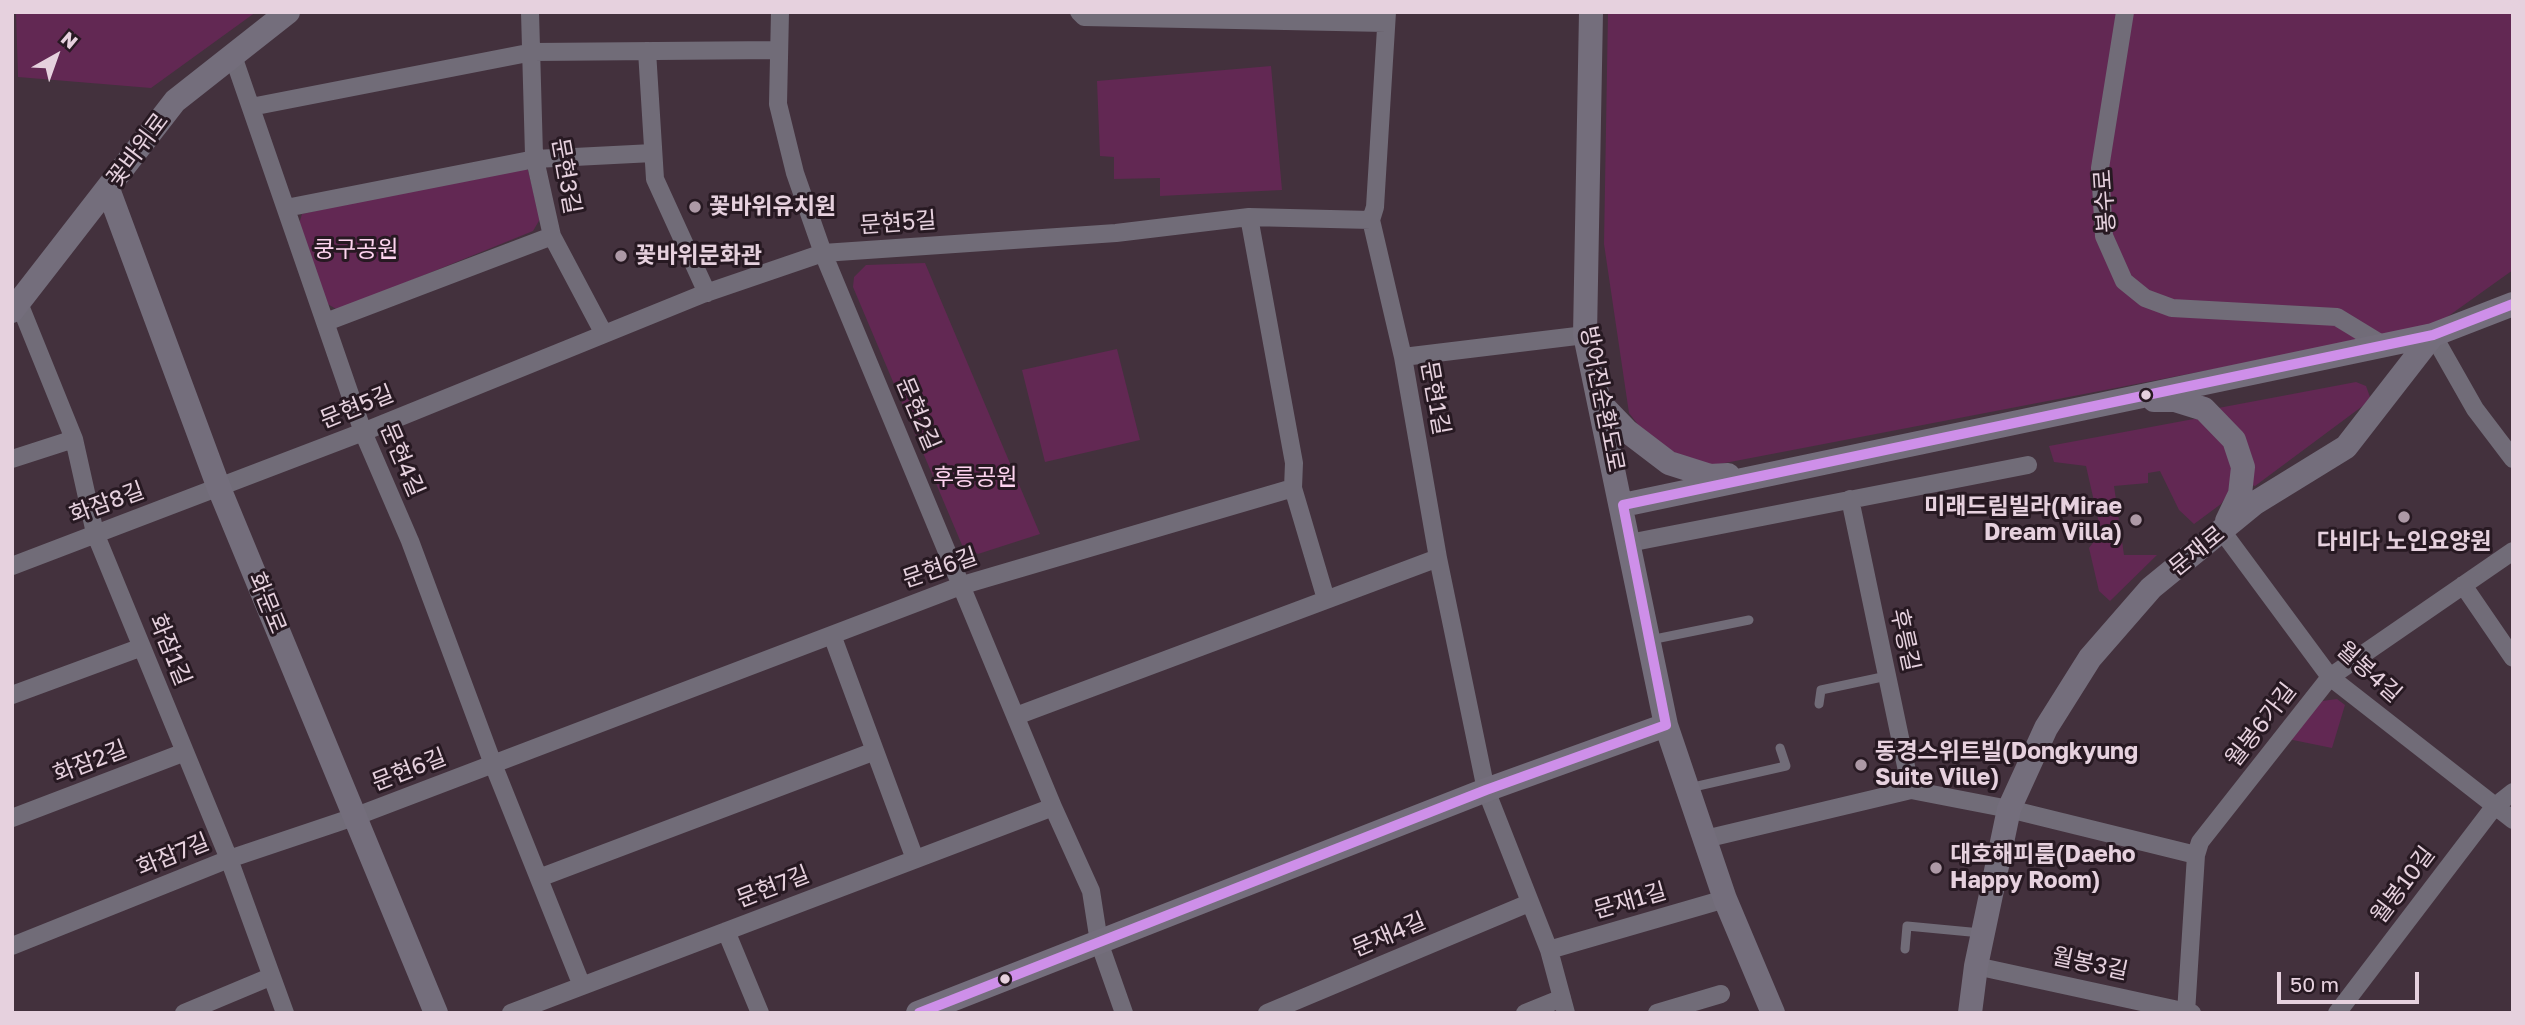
<!DOCTYPE html>
<meta charset="utf-8">
<style>
body{margin:0}
#map{position:relative;width:2525px;height:1025px;overflow:hidden;background:#43313d;font-family:"Golos Text",sans-serif}
canvas{display:block}
.frame{position:absolute;inset:0;border:14px solid #e6d1de;pointer-events:none}
.north{position:absolute;left:21px;top:21px;width:70px;height:70px;-webkit-text-stroke:5px #271922;paint-order:stroke;rotate:40deg;font-size:19px;font-weight:700;line-height:28px;text-align:center;color:#e6d1de}
.north::after{content:'';display:block;margin:auto;width:24px;height:32px;background:#e6d1de;clip-path:polygon(50% 0,100% 100%,50% 72%,0 100%)}
.scale{position:absolute;left:2277px;top:972px;width:142px;height:32px;box-sizing:border-box;border:4px solid #e6d1de;border-top:0;padding-left:9px;font-size:21px;line-height:24px;white-space:nowrap;color:#e6d1de;-webkit-text-stroke:5px #271922;paint-order:stroke}
</style>
<div id="map">
<canvas width="2525" height="1025"></canvas>
<div class="frame"></div>
<div class="north">N</div>
<div class="scale">50 m</div>
</div>
<script>
const context = document.querySelector('canvas').getContext('2d');
context.lineJoin = 'round';
function paint(path, color) {
  context.fillStyle = color;
  context.fill(path, 'evenodd');
}
function poly(rows) {
  const path = new Path2D();
  for (const r of rows) {
    path.moveTo(r[0], r[1]);
    for (let i = 2; i < r.length; i += 2) path.lineTo(r[i], r[i + 1]);
  }
  return path;
}
function strokePath(path, color, width, dash) {
  context.strokeStyle = color;
  context.lineWidth = width;
  context.lineCap = dash ? 'butt' : 'round';
  context.setLineDash(dash || []);
  context.stroke(path);
}
function drawText(font, color, halo, rows, align = 'center') {
  context.font = font + ' "Golos Text","Noto Sans KR",sans-serif';
  context.lineWidth = 6;
  context.setLineDash([]);
  context.textBaseline = 'middle';
  context.strokeStyle = halo;
  context.fillStyle = color;
  for (const [text, x, y, turn = 0] of rows) {
    context.save();
    context.translate(x, y);
    context.rotate((+turn || 0) * Math.PI / 180);
    context.textAlign = isNaN(turn) ? turn : align;
    if (halo) context.strokeText(text, 0, 0);
    context.fillText(text, 0, 0);
    context.restore();
  }
}
paint(poly([
 [16,12,256,12,151,88,18,77],
 [1608,12,2513,12,2513,270,2433,327,1704,467,1660,453,1629,413,1604,244],
 [1271,66,1282,190,1160,196,1160,178,1114,179,1114,157,1100,156,1097,81],
 [515,165,528,170,540,219,533,231,338,310,324,302,297,231,302,214],
 [925,263,1040,534,978,554,962,545,853,287,854,277,866,265],
 [1117,349,1140,440,1045,462,1022,370],
 [2356,382,2366,386,2370,397,2364,405,2255,486,2251,485,2213,409],
 [2199,418,2222,437,2236,483,2221,504,2194,524,2179,510,2160,471,2148,473,2148,483,2114,486,2124,555,2157,555,2110,601,2099,591,2089,548,2101,532,2086,466,2054,462,2049,446],
 [2337,699,2345,705,2332,748,2288,739,2322,701]
]), '#622853');
strokePath(poly([
 [1650,640,1749,620],
 [1819,704,1821,690,1887,676],
 [1689,788,1786,766,1780,748],
 [1905,949,1907,926,1981,933]
]), '#716c78', 9);
strokePath(poly([
 [530,12,534,155,552,236,604,334],
 [780,12,778,104,795,173,823,253,1053,807,1091,891,1099,942,1124,1013],
 [1079,12,1084,17,1386,23],
 [1387,12,1375,207,1371,220,1403,357,1438,558,1486,790,1549,950,1566,1013],
 [2125,12,2100,168,2104,236,2124,281,2145,298,2172,308,2337,317,2383,345],
 [647,51,655,179,707,293],
 [233,56,363,432,410,541,493,764,582,986],
 [251,107,533,52,779,50],
 [286,208,535,159,653,153],
 [19,303,74,439,95,533,229,859,285,1013],
 [326,322,552,236],
 [2433,335,2475,409,2513,459],
 [1403,357,1585,335],
 [12,459,74,439],
 [1293,488,1326,599],
 [1850,499,1911,790],
 [2222,531,2330,677,2513,820],
 [1629,543,2028,465],
 [12,566,363,432,703,294,823,253,1116,233,1249,217,1371,220],
 [2463,585,2513,658],
 [832,635,915,859],
 [12,695,142,647],
 [1016,716,1438,558],
 [12,818,185,752],
 [1705,839,1911,790,2009,809,2196,855],
 [539,878,875,751],
 [726,931,760,1013],
 [12,946,229,859,354,817,963,585,1293,488,1294,463,1249,217],
 [1549,950,1725,899],
 [1976,966,2192,1013],
 [184,1013,270,977],
 [511,1013,1053,807],
 [1267,1013,1529,903],
 [1525,1013,1562,998],
 [1657,1013,1721,994],
 [2186,1013,2196,855,2200,842,2330,677,2513,551],
 [2337,1013,2494,807,2513,792]
]), '#716c78', 18);
strokePath(poly([
 [1591,12,1585,335,1666,725,1725,899,1773,1013],
 [108,189,219,488,436,1013],
 [12,311,175,101,288,12],
 [2154,400,2175,400,2204,409,2234,440,2243,467,2240,494,2227,521],
 [1600,403,1627,431,1669,463,1710,476,1728,475],
 [1623,505,2433,335,2513,304],
 [918,1013,1486,790,1666,725],
 [1970,1013,1976,966,2009,809,2046,728,2090,658,2151,588,2255,503,2346,447,2433,335]
]), '#746e7c', 24);
strokePath(poly([
 [919,1013,1486,790,1666,725,1623,505,2433,335,2513,304]
]), '#ce8fe9', 10);
for (const [x, y, r, color] of [
 [695,207,7,"#ad99a6"],
 [621,256,7,"#ad99a6"],
 [2146,395,6,"#e6d1de"],
 [2404,517,7,"#ad99a6"],
 [2136,520,7,"#ad99a6"],
 [1861,765,7,"#ad99a6"],
 [1936,868,7,"#ad99a6"],
 [1005,979,6,"#e6d1de"]
]) {
  const dot = new Path2D();
  dot.arc(x, y, r, 0, 2 * Math.PI);
  context.fillStyle = color;
  context.fill(dot);
  strokePath(dot, '#271922', 2.5);
}
drawText('23px', '#e6d1de', '#271922', [
 ["꽃바위로",138,150,-53],
 ["문현3길",566,176,80],
 ["봉수로",2105,201,-94],
 ["문현5길",898,223,-4],
 ["문현1길",1435,398,80],
 ["방어진순환도로",1602,399,79],
 ["문현5길",357,407,-22],
 ["문현2길",918,414,67],
 ["문현4길",402,460,67],
 ["화잠8길",107,503,-20],
 ["문재로",2197,551,-39],
 ["문현6길",940,568,-19],
 ["화문로",267,603,68],
 ["후릉길",1905,640,78],
 ["화잠1길",170,650,68],
 ["월봉4길",2369,672,42],
 ["월봉6가길",2261,725,-52],
 ["화잠2길",90,762,-21],
 ["문현6길",409,770,-21],
 ["화잠7길",173,855,-22],
 ["월봉10길",2403,885,-53],
 ["문현7길",773,887,-21],
 ["문재1길",1630,901,-16],
 ["문재4길",1389,935,-23],
 ["월봉3길",2090,964,12]
]);
drawText('bold 23px', '#e6d1de', '#271922', [
 ["꽃바위유치원",709,207],
 ["꽃바위문화관",635,256],
 ["미래드림빌라(Mirae",2122,507,"right"],
 ["Dream Villa)",2122,533,"right"],
 ["다비다 노인요양원",2404,542,"center"],
 ["동경스위트빌(Dongkyung",1875,752],
 ["Suite Ville)",1875,778],
 ["대호해피룸(Daeho",1950,855],
 ["Happy Room)",1950,881]
], 'left');
drawText('23px', '#fed4ef', '#271922', [
 ["쿵구공원",356,250],
 ["후릉공원",975,478]
]);
</script>
